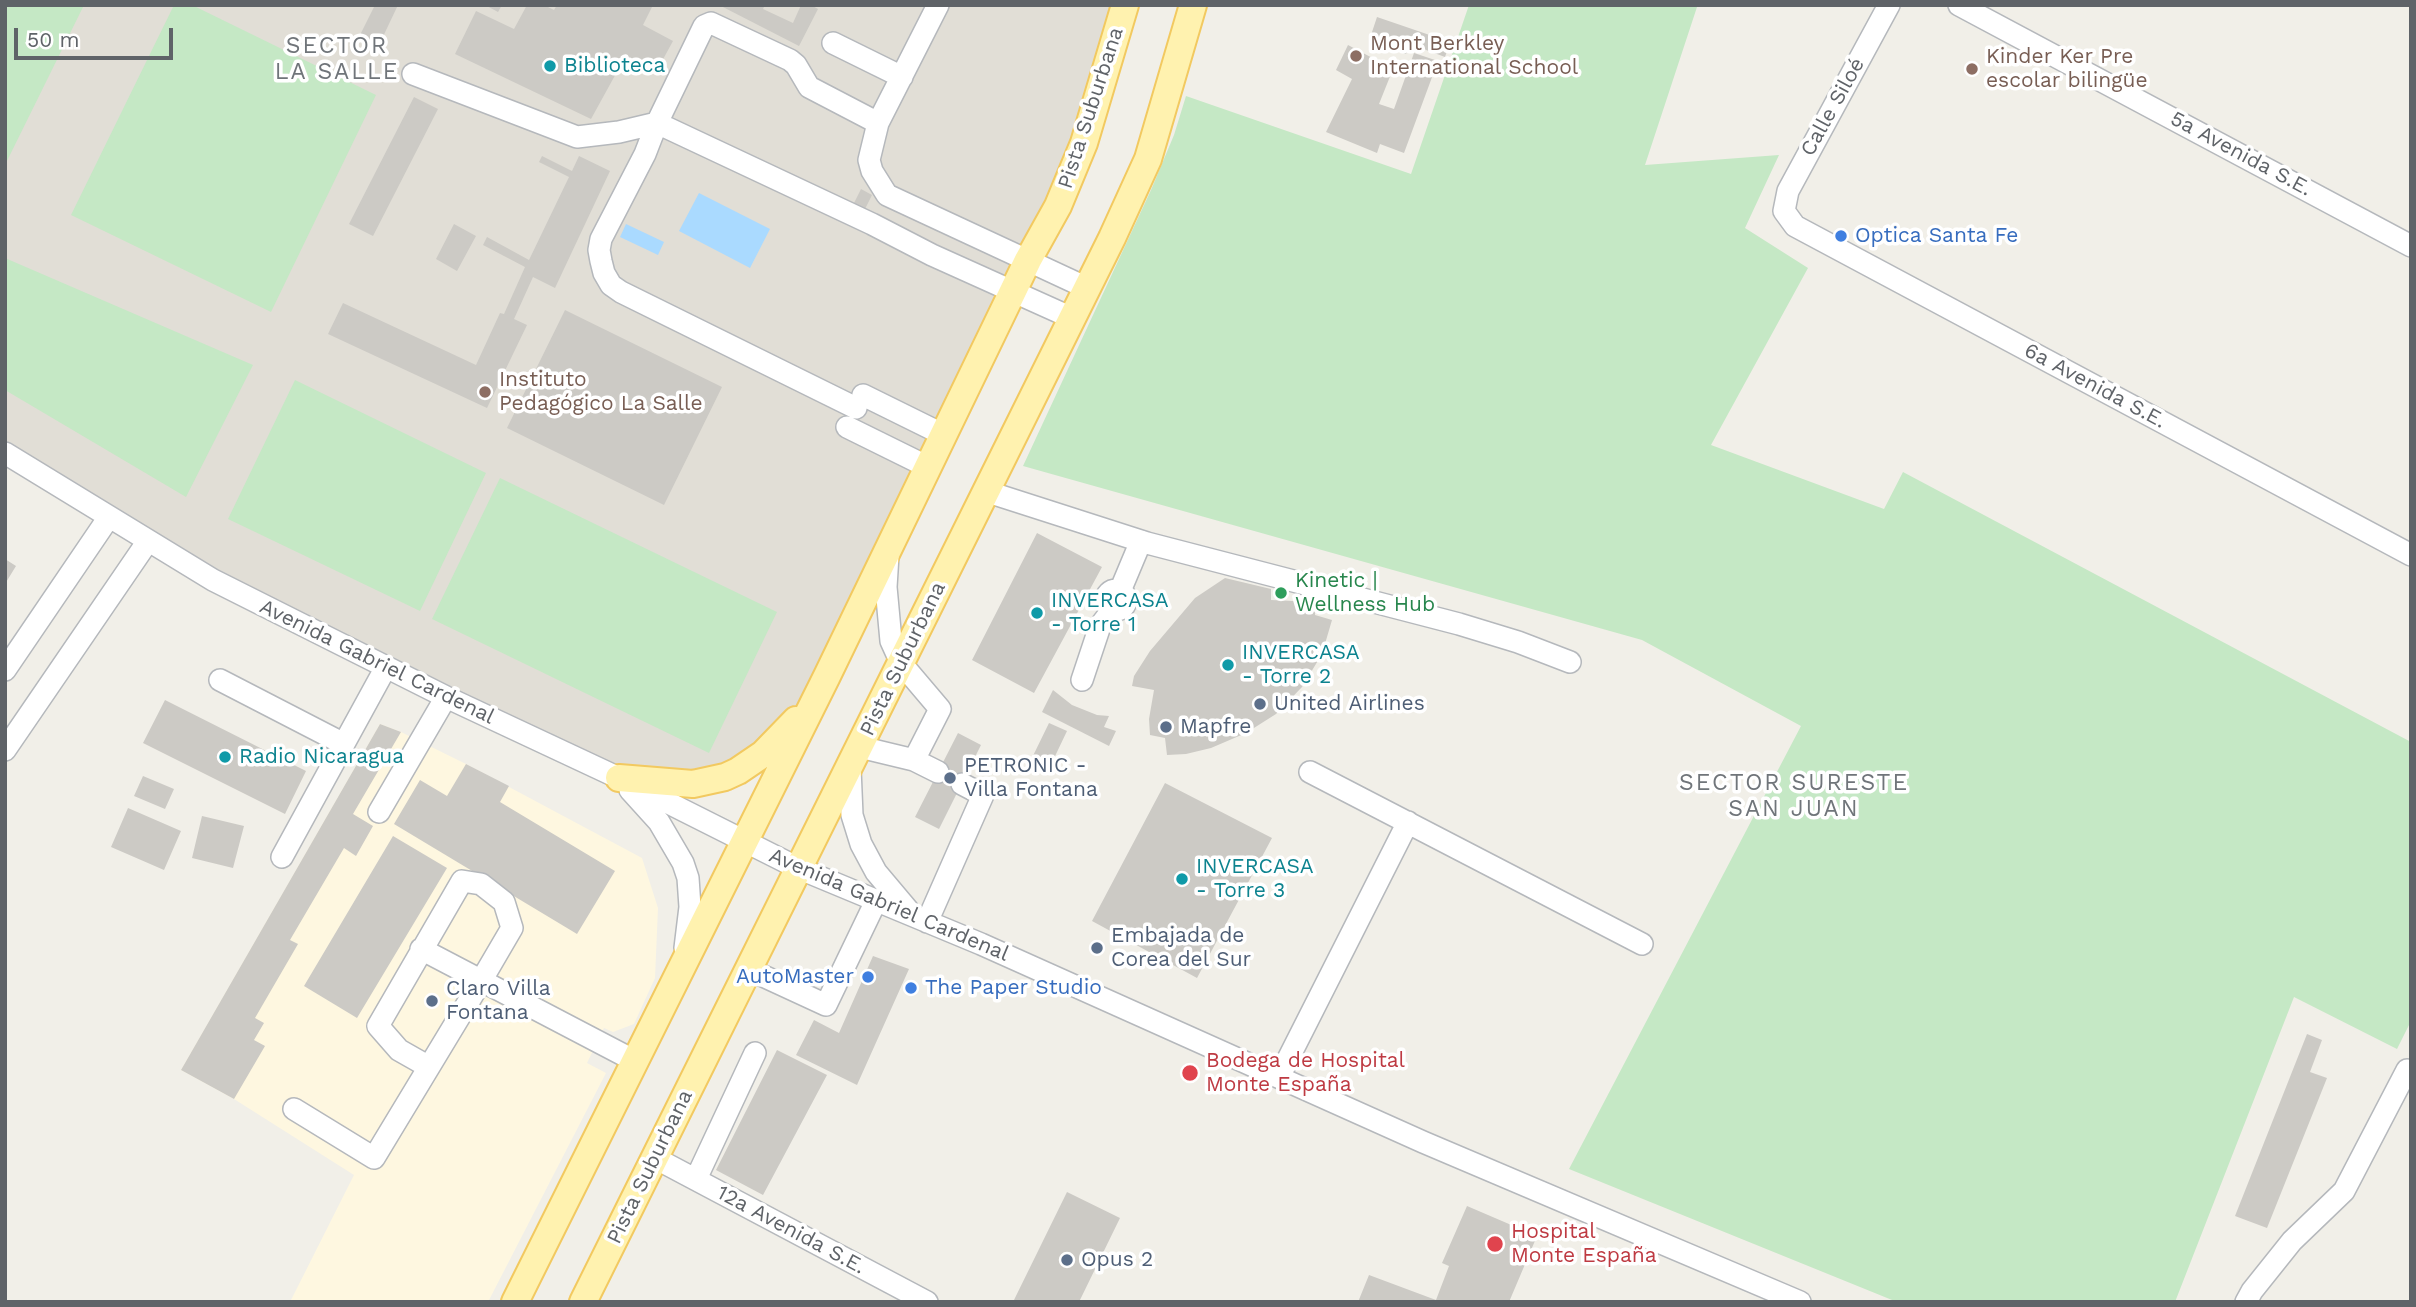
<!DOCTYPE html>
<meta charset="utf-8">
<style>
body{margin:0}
#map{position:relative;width:2416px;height:1307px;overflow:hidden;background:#f1efe8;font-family:"Work Sans",sans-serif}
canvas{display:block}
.frame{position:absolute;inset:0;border:7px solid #5f6368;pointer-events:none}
.scale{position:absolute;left:14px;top:28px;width:159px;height:32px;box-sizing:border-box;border:4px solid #5f6368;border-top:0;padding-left:9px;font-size:21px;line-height:24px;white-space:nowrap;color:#5f6368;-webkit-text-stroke:5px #fff;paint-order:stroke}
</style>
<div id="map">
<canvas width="2416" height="1307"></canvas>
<div class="frame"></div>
<div class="scale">50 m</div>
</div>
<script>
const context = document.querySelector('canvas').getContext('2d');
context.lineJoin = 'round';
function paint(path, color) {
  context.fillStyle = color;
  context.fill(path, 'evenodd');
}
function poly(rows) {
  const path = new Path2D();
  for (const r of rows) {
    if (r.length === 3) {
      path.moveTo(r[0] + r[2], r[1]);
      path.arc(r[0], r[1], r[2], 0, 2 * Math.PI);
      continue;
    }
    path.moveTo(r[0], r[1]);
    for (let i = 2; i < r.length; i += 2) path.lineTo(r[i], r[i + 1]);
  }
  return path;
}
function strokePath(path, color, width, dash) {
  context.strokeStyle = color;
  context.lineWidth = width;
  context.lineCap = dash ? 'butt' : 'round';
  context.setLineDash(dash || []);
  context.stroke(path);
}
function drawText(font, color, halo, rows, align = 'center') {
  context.font = font + ' "Work Sans",sans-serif';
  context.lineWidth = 7;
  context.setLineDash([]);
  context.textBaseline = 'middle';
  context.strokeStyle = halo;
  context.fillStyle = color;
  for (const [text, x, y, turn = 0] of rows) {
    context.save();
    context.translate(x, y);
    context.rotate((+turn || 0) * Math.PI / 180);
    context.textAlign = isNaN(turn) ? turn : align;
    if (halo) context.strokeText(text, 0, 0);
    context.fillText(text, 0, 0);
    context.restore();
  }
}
paint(poly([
 [380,724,401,732,466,764,642,858,658,908,655,978,634,1024,613,1032,604,1028,587,1063,606,1073,488,1302,290,1302,354,1175,234,1099,181,1070]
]), '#fef7e0');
paint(poly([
 [5,5,1125,5,1084,142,827,676,738,771,619,778,446,697,5,453]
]), '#e1ded6');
paint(poly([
 [5,5,84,5,5,165],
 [174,5,192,5,376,95,271,312,71,215],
 [1469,5,1697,7,1645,165,1779,155,1745,228,1808,268,1711,445,1884,509,1903,472,2411,742,2411,1021,2397,1049,2294,997,2175,1302,1897,1302,1569,1169,1801,726,1642,640,1023,466,1151,190,1174,135,1186,96,1411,174],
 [5,258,253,365,186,497,5,390],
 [295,380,486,473,420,611,228,519],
 [500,478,777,612,709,753,432,619]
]), '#c5e8c5');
paint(poly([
 [699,193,770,229,750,268,679,231],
 [626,224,664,242,658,255,620,237]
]), '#aadaff');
paint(poly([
 [375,5,398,5,379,45,360,35],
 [485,5,502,5,498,12],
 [527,5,544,5,554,10,557,5,653,5,643,25,673,41,655,74,624,59,591,119,455,54,476,11,514,29],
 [719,5,765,5,763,9,793,23,801,5,811,5,818,9,799,46],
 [1377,17,1450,42,1445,57,1410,44,1406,54,1369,41],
 [1348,45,1393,69,1379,104,1394,109,1414,53,1438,61,1404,153,1380,144,1377,153,1326,132,1352,79,1336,70],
 [414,97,438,109,373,236,349,224],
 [542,156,572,171,579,156,610,171,555,288,533,277,514,319,527,325,487,408,328,334,343,303,476,365,500,313,504,314,525,267,483,245,487,237,529,260,569,177,539,162],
 [861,189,872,195,865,209,854,203],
 [454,224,476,236,457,271,436,259],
 [565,310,722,387,664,505,507,428],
 [1037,533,1102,567,1034,693,972,660],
 [5,559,16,566,5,584],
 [1225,578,1271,589,1271,600,1315,602,1315,615,1332,620,1322,654,1302,687,1276,714,1246,733,1211,748,1186,754,1167,755,1165,738,1150,735,1149,719,1154,690,1132,686,1134,676,1150,651,1195,598],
 [1053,690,1072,705,1097,715,1109,716,1104,727,1116,731,1109,746,1042,712],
 [165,700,306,771,285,814,143,743],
 [1049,723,1067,731,1047,773,1029,764],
 [380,724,401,732,353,814,373,826,356,856,344,848,290,940,298,944,255,1018,264,1023,254,1040,265,1046,234,1099,181,1070],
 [958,733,981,745,939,829,915,817],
 [466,764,509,786,500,802,615,871,577,934,394,824,420,780,447,796],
 [143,776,174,789,165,809,134,796],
 [1165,783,1272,838,1197,978,1092,921],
 [128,808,181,831,164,870,111,847],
 [202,816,244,826,233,868,192,858],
 [393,836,447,868,357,1018,304,986],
 [873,956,909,969,857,1085,796,1055,814,1020,839,1033],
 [2307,1034,2322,1040,2310,1072,2327,1078,2267,1228,2235,1216],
 [777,1050,827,1075,763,1195,716,1170],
 [1067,1192,1120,1218,1079,1302,1013,1302],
 [1467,1206,1537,1236,1509,1302,1358,1302,1369,1275,1436,1300,1449,1266,1442,1263]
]), '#cccac5');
const minor = poly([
 [938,5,878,123,869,160,872,171,887,195,1087,288],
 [1889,5,1788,191,1784,211,1795,226,2411,555],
 [1959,5,2411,246],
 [833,43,902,77],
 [413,74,577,137,619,132,657,123],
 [657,123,645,154,601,239,599,250,601,261,604,273,611,285,621,292,856,408],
 [878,123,809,87,796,65,790,60,711,23,704,26,657,123,872,224,932,255,1072,318],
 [863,395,944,435],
 [847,427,928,467],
 [5,453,213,580,446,697,619,778,798,868,981,944,1423,1142,1800,1302],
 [985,491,1147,543,1459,624,1518,642,1570,662],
 [888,555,886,587,891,641,901,663,940,709,914,760],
 [1116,600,10],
 [1120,591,1141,541],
 [5,670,109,517],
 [220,680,344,744],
 [1082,680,1100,626,1113,609],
 [860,747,914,760,938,772],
 [5,750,148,541],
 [850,768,852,815,861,844,876,872,908,910],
 [1310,772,1642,944],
 [630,790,659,822,683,863,688,878,690,907,685,948],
 [379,812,446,697],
 [282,857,386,667],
 [927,922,983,795,962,784],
 [421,949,635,1061],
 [748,969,826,1005,876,901],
 [1279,1077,1408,822],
 [294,1109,374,1158,481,981,512,928,504,902,481,884,462,881,378,1026,399,1050,429,1067],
 [655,1158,927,1302],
 [696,1179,755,1053],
 [2246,1302,2252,1291,2292,1241,2344,1191,2407,1070]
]);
const major = poly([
 [619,778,693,784,725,777,738,771,763,754,796,720],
 [515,1302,827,676,1028,260,1058,206,1084,143,1125,5],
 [583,1302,1112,238,1148,159,1193,5]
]);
strokePath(minor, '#b5b8bc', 24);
strokePath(major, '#f2c960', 30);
strokePath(minor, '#fff', 21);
strokePath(major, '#fff2af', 26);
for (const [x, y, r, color] of [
 [1356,56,7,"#8d6e63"],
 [550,66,7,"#0f9aa8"],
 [1972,69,7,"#8d6e63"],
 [1841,236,7,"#3f7fe0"],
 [485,392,7,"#8d6e63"],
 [1281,593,7,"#2e9e5b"],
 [1037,613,7,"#0f9aa8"],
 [1228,665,7,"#0f9aa8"],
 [1260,704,7,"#5c6f8a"],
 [1166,727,7,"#5c6f8a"],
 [225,757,7,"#0f9aa8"],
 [950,778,7,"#5c6f8a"],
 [1182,879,7,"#0f9aa8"],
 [1097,948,7,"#5c6f8a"],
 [868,977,7,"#3f7fe0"],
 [911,988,7,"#3f7fe0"],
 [432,1001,7,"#5c6f8a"],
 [1190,1073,9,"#e0444e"],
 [1495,1244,9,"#e0444e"],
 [1067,1260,7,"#5c6f8a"]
]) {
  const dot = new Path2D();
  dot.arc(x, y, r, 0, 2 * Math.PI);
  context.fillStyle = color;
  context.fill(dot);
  strokePath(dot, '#fff', 2.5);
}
drawText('21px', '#785e54', '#fff', [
 ["Mont Berkley",1370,44],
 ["International School",1370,68],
 ["Kinder Ker Pre",1986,57],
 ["escolar bilingüe",1986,81],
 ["Instituto",499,380],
 ["Pedagógico La Salle",499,404]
], 'left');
drawText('21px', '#0d838f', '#fff', [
 ["Biblioteca",564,66],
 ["INVERCASA",1051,601],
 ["- Torre 1",1051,625],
 ["INVERCASA",1242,653],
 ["- Torre 2",1242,677],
 ["Radio Nicaragua",239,757],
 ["INVERCASA",1196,867],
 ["- Torre 3",1196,891]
], 'left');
drawText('21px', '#5f6368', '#fff', [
 ["Calle Siloé",1833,107,-61],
 ["Pista Suburbana",1091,108,-72],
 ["5a Avenida S.E.",2241,154,28],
 ["6a Avenida S.E.",2095,386,28],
 ["Pista Suburbana",903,659,-64],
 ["Avenida Gabriel Cardenal",377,662,26],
 ["Avenida Gabriel Cardenal",889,905,23],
 ["Pista Suburbana",650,1167,-64],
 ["12a Avenida S.E.",791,1230,28]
]);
drawText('21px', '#366cbe', '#fff', [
 ["Optica Santa Fe",1855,236],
 ["AutoMaster",854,977,"right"],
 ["The Paper Studio",925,988]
], 'left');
drawText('21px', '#27864d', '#fff', [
 ["Kinetic |",1295,581],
 ["Wellness Hub",1295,605]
], 'left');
drawText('21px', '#4e5e75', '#fff', [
 ["United Airlines",1274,704],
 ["Mapfre",1180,727],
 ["PETRONIC -",964,766],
 ["Villa Fontana",964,790],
 ["Embajada de",1111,936],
 ["Corea del Sur",1111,960],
 ["Claro Villa",446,989],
 ["Fontana",446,1013],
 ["Opus 2",1081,1260]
], 'left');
drawText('21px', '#be3a42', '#fff', [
 ["Bodega de Hospital",1206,1061],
 ["Monte España",1206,1085],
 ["Hospital",1511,1232],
 ["Monte España",1511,1256]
], 'left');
context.letterSpacing = '2px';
drawText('23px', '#70757a', '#fff', [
 ["SECTOR",337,46],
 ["LA SALLE",337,72],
 ["SECTOR SURESTE",1794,783],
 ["SAN JUAN",1794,809]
]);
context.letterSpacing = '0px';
</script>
